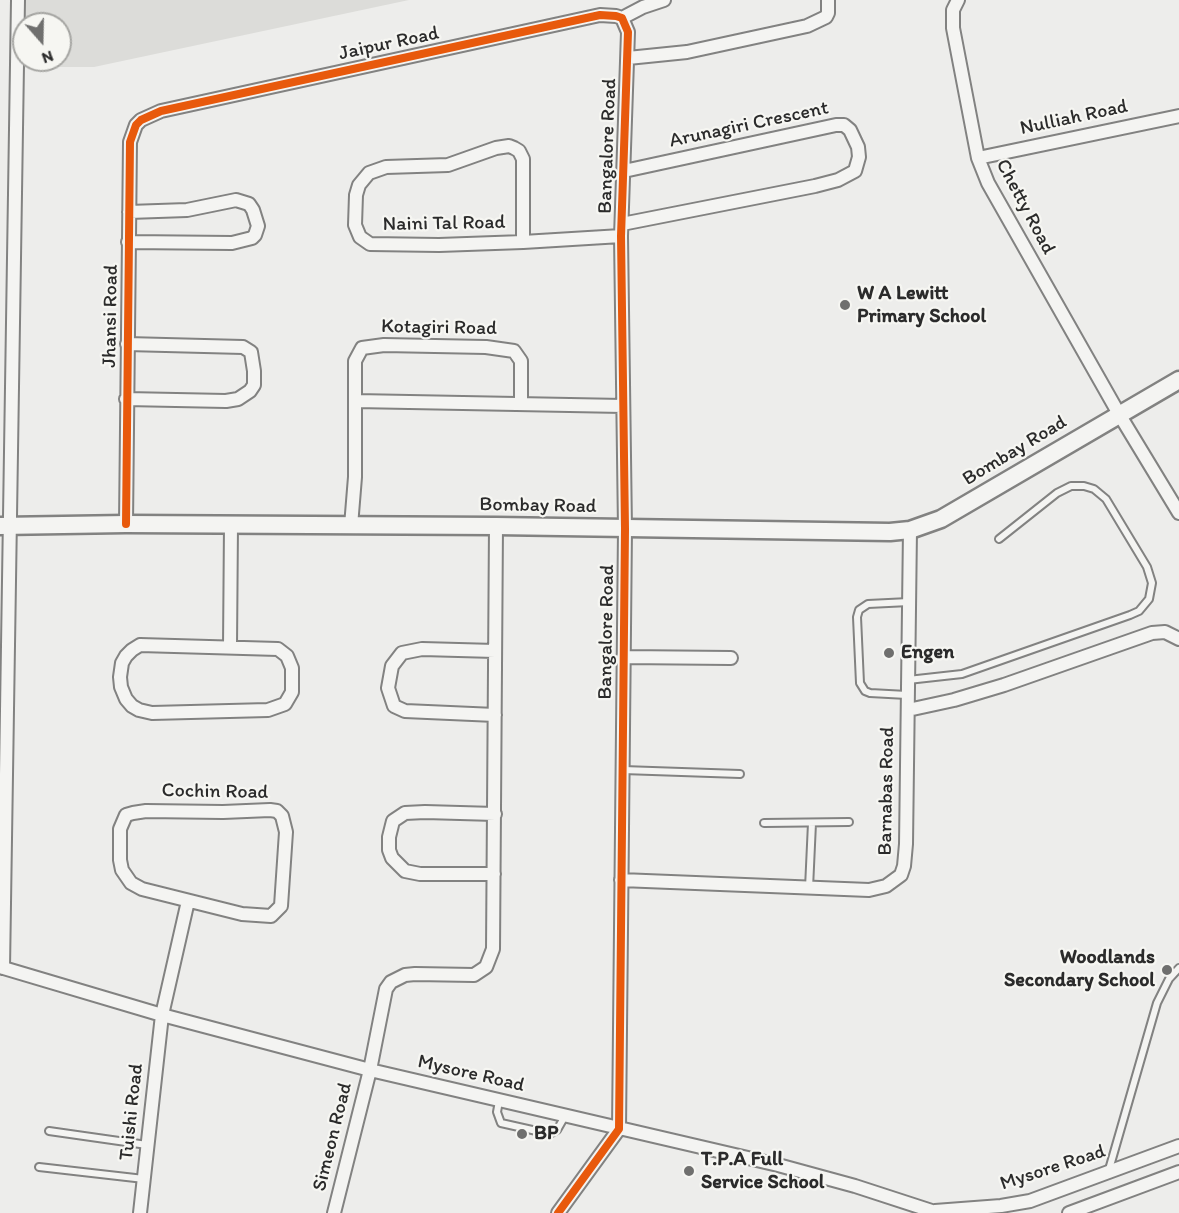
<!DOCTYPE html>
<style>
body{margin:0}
#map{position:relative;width:1179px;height:1213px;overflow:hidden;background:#ededeb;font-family:Itim,sans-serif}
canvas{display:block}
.north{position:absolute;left:12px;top:12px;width:60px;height:60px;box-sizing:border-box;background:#f6f6f2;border:2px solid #a5a5a2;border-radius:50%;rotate:160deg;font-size:16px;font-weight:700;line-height:24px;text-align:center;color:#2b2b2b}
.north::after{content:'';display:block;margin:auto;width:21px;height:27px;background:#6f6f6e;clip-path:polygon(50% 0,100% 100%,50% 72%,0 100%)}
</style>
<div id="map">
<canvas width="1179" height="1213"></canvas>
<div class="north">N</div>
</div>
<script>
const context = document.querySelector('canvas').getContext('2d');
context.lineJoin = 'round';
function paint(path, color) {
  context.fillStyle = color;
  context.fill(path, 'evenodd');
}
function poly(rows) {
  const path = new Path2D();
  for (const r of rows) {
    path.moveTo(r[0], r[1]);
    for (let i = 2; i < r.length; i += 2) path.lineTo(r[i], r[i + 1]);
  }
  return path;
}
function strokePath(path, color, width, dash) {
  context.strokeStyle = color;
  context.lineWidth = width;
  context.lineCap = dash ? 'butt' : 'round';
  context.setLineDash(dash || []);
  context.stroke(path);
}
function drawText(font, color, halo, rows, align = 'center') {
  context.font = font + ' Itim,sans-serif';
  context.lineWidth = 4.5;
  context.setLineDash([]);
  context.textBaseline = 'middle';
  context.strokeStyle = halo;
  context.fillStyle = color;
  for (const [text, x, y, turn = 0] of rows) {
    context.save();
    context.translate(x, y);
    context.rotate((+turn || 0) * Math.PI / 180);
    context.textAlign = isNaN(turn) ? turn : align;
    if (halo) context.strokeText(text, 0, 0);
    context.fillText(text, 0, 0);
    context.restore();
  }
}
paint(poly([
 [21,0,409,0,94,67,20,67],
 [24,24,60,24,60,60,24,60]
]), '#dcdcd9');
const lane = poly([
 [908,680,962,674,1130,615,1139,611,1149,599,1152,583,1147,567,1106,499,1094,489,1084,486,1071,486,1057,493,999,539],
 [907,695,870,693,865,691,860,683,857,617,859,610,868,604,909,602],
 [623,770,740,774],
 [764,823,849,822],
 [809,888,812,823],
 [499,1101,497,1112,501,1123,550,1134,557,1130,565,1116],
 [49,1131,147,1145],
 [39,1167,144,1179],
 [1108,1173,1157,1003,1169,979,1179,968]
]);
const street = poly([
 [958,0,953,10,953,28,978,158,988,183,1119,414,1179,513],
 [622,18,643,7,664,0],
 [628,58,687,52,807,26,826,17,828,13,828,0],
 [978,158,1179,116],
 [622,224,815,186,838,180,855,171,859,157,858,147,850,130,844,125,836,125,624,171],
 [128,242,232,243,252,238,255,235,258,226,253,210,249,204,236,200,187,210,129,212],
 [523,242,523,159,519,151,514,148,509,146,496,148,448,165,386,167,369,173,359,185,356,195,355,225,360,237,370,244,439,245,523,242,621,236],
 [126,399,226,401,238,399,250,391,254,385,254,371,251,352,243,347,127,344],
 [356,401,623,406],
 [126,524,130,142,136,125,141,120,161,111,600,15,616,16,622,18,628,32,621,236,625,529,619,1129,558,1213],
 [351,526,355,477,355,361,362,348,384,345,486,347,514,351,521,361,521,404],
 [140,645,278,649,287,656,292,668,292,692,285,704,268,710,152,713,139,710,132,706,126,699,121,687,120,677,122,663,126,656,132,650,140,645],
 [230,646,231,525],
 [623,657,731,658],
 [908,710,954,700,1004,685,1152,633,1165,632,1179,639],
 [495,715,405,711,394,706,388,688,392,666,402,653,422,649,495,651],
 [270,810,277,811,282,816,286,832,281,906,271,916,242,914,142,889,131,883,122,870,120,860,120,829,126,815,133,813,146,811,223,812,270,810],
 [494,874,420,874,405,871,392,858,389,850,389,837,393,821,405,813,425,812,495,814],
 [621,880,869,890,886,886,901,875,904,866,906,844,910,530],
 [0,967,162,1015,370,1070,778,1165,855,1186,938,1213],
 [3,968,18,0],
 [935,1211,1001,1206,1030,1201,1179,1146],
 [140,1213,162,1015,188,901],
 [334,1213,370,1070,386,989,391,982,405,975,415,974,474,975,486,967,493,949,496,526],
 [1069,1213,1179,1172]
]);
const secondary = poly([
 [0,526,126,524,496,526,890,532,910,530,941,519,1179,380]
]);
strokePath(lane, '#828281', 10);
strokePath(street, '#828281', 16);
strokePath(secondary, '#828281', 21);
strokePath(lane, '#f4f4f2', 6);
strokePath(street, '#f4f4f2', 12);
strokePath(secondary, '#f4f4f2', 16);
strokePath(poly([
 [126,524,130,142,136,125,141,120,161,111,600,15,616,16,622,18,628,32,621,236,625,529,619,1129,558,1213]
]), '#e8590c', 8);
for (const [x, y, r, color] of [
 [845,305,6,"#6f6f6e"],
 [889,653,6,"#6f6f6e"],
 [1167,970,6,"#6f6f6e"],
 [522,1134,6,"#6f6f6e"],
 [689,1171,6,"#6f6f6e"]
]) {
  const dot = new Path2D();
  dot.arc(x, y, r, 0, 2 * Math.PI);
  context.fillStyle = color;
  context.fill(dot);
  strokePath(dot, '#f6f6f2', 2);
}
drawText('20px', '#2b2b2b', '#f6f6f2', [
 ["Jaipur Road",389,44,-12],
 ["Nulliah Road",1074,118,-12],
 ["Arunagiri Crescent",749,125,-12],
 ["Bangalore Road",608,146,-88],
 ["Chetty Road",1025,207,62],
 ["Naini Tal Road",444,224,-1],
 ["Jhansi Road",111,316,-89],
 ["Kotagiri Road",439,328,1],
 ["Bombay Road",1015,451,-31],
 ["Bombay Road",538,506,1],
 ["Bangalore Road",607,632,-89],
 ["Barnabas Road",887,791,-89],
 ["Cochin Road",215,792,1],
 ["Mysore Road",471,1074,13],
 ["Tuishi Road",132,1112,-84],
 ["Simeon Road",333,1137,-76],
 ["Mysore Road",1053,1168,-18]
]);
drawText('bold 20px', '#2b2b2b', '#f6f6f2', [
 ["W A Lewitt",857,294],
 ["Primary School",857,317],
 ["Engen",901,653],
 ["Woodlands",1155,958,"right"],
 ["Secondary School",1155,981,"right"],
 ["BP",534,1134],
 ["T.P.A Full",701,1160],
 ["Service School",701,1183]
], 'left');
</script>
